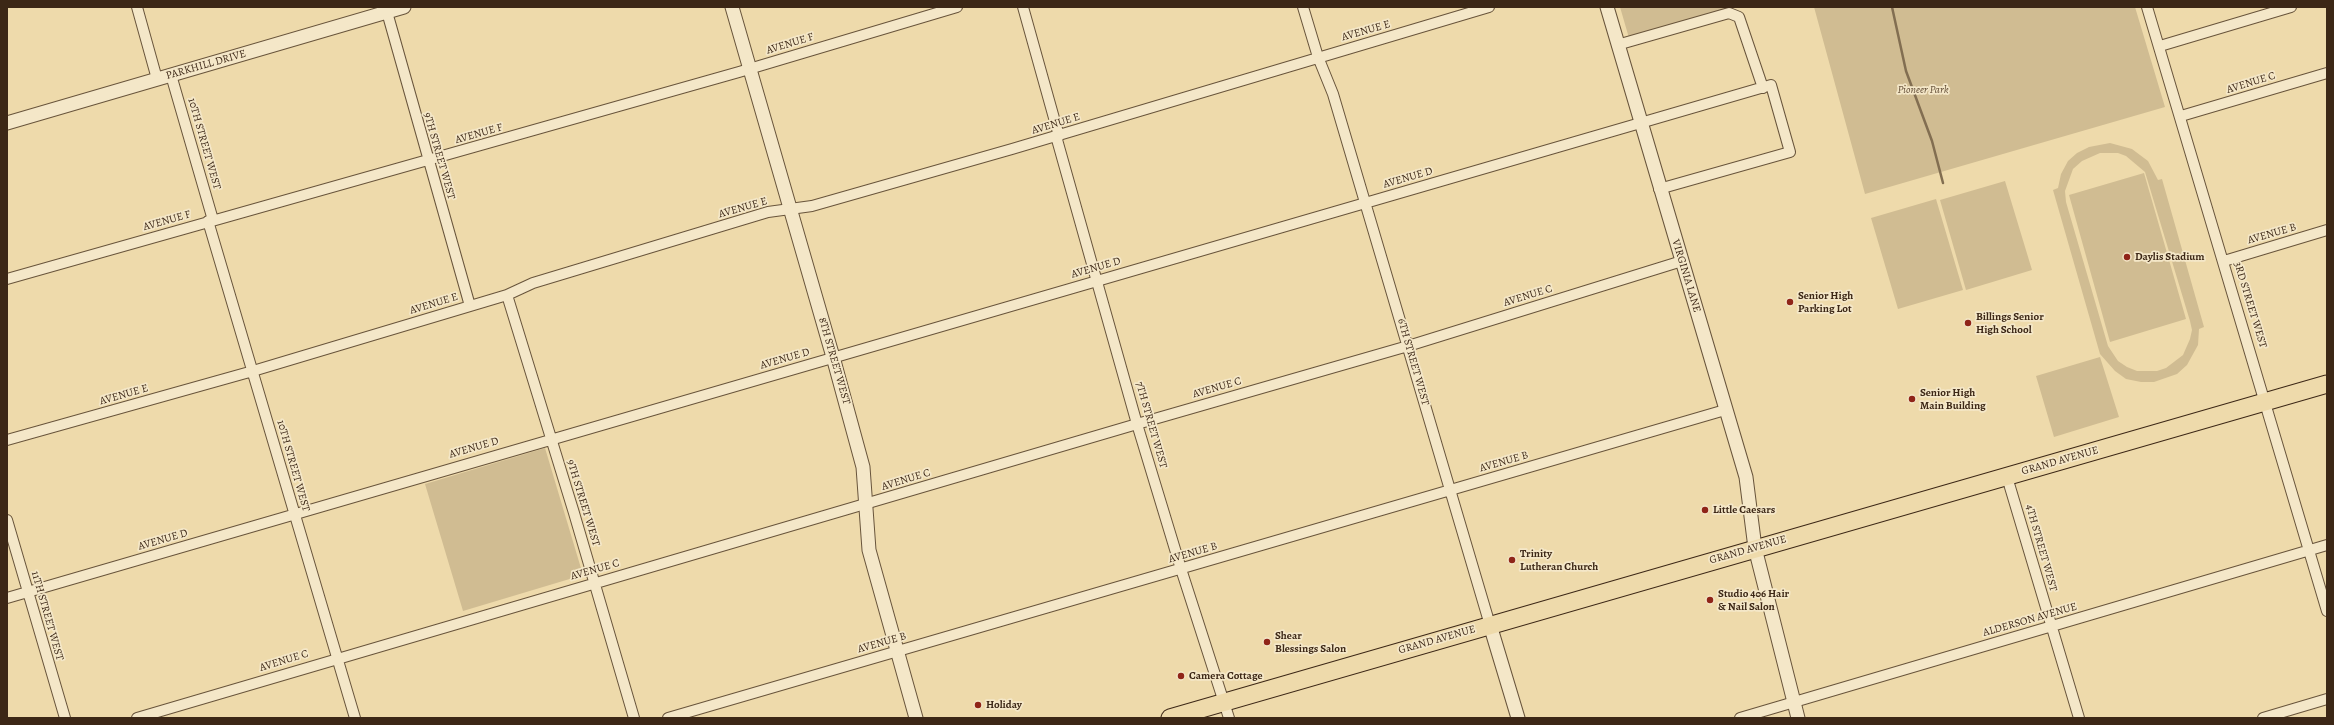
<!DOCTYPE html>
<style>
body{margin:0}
#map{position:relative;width:2334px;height:725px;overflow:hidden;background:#eedaab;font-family:Alegreya,serif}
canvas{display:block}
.frame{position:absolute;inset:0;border:8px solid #3c2716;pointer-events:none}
</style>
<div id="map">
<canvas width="2334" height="725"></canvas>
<div class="frame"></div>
</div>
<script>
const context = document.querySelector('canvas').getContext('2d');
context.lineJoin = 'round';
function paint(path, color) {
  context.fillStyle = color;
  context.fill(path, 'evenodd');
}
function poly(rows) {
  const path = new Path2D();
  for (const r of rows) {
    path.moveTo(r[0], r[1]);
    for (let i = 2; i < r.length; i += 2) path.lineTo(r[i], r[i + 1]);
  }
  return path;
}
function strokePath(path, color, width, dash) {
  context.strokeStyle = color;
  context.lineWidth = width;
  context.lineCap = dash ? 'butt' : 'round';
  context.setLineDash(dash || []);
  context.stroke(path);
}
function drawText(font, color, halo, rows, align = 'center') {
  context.font = font + ' Alegreya,serif';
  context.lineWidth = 3.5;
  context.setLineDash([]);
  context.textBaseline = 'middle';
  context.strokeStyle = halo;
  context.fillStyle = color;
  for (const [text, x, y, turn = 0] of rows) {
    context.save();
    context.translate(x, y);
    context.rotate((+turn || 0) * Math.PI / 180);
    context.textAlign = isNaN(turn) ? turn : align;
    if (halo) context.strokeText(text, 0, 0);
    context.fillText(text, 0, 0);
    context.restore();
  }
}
paint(poly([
 [1620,7,1738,7,1629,38],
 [1814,7,2135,7,2165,107,1865,194],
 [2110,143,2132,149,2148,161,2158,180,2162,179,2204,327,2199,329,2198,345,2187,365,2177,374,2154,382,2141,382,2126,379,2115,371,2100,354,2053,190,2058,188,2061,174,2068,161,2077,153,2089,147],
 [2100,153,2118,153,2126,156,2145,172,2190,321,2192,330,2190,339,2183,355,2166,368,2157,371,2137,371,2127,367,2118,361,2108,346,2066,202,2065,191,2073,169,2082,161],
 [2144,173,2186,319,2110,342,2069,195],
 [2005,181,2032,270,1966,290,1940,200],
 [1936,199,1963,290,1898,309,1871,218],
 [2100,357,2119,417,2054,437,2036,376],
 [545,448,583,575,463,611,425,484]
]), '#d0bc92');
strokePath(poly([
 [1892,7,1906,71,1932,141,1943,183]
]), '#826e51', 2.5);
const minor = poly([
 [137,7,157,79],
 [1023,7,1059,136],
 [1303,7,1318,57,1333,94,1490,625],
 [2147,7,2327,611],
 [387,12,470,306],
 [1617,45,1729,13,1739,17,1763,88],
 [2160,46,2291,7],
 [171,75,213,220],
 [2181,116,2327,73],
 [1056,136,1137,424,1181,569,1229,718],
 [208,221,355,718],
 [2224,261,2327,230],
 [7,279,739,72,957,7],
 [507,295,574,513,634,718],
 [7,440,253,371,507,295,533,283,768,212,812,206,1012,149,1489,7],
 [2007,477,2079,718],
 [7,520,65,718],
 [7,598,1771,85,1790,152,1659,189],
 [137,718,1137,424,1408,346,1682,261],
 [668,718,1725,410],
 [1740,718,2327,545],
 [2263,718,2327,699]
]);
const tertiary = poly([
 [732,7,833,357,863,467,869,550,916,718],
 [1607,7,1746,477,1755,548,1798,718],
 [7,123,404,7],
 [1490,625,1518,718]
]);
const primary = poly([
 [1170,718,2327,384]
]);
strokePath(minor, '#68543b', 12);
strokePath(tertiary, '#68543b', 15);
strokePath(primary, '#3c2716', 19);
strokePath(minor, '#f4e7c8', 10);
strokePath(tertiary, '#f4e7c8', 13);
strokePath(primary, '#eedaab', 17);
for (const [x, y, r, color] of [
 [2127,257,4,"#8f2418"],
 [1790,302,4,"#8f2418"],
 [1968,323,4,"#8f2418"],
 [1912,399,4,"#8f2418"],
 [1705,510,4,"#8f2418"],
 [1512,560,4,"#8f2418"],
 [1710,600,4,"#8f2418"],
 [1267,642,4,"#8f2418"],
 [1181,676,4,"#8f2418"],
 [978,705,4,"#8f2418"]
]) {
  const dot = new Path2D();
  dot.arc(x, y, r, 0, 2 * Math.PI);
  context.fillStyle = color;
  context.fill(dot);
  strokePath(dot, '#f4e7c8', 1.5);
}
drawText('11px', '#3c2716', '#f4e7c8', [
 ["AVENUE E",1366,31,-16],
 ["AVENUE F",790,44,-17],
 ["PARKHILL DRIVE",206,65,-16],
 ["AVENUE C",2251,83,-17],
 ["AVENUE E",1056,124,-17],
 ["AVENUE F",479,134,-16],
 ["10TH STREET WEST",204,144,74],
 ["9TH STREET WEST",439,156,74],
 ["AVENUE D",1408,178,-16],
 ["AVENUE E",743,208,-16],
 ["AVENUE F",167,221,-16],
 ["AVENUE B",2272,234,-16],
 ["AVENUE D",1096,268,-16],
 ["VIRGINIA LANE",1686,276,73],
 ["AVENUE C",1528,296,-17],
 ["AVENUE E",434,304,-17],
 ["3RD STREET WEST",2250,305,73],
 ["AVENUE D",785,359,-16],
 ["8TH STREET WEST",834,361,74],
 ["6TH STREET WEST",1413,362,74],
 ["AVENUE C",1217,388,-16],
 ["AVENUE E",124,395,-16],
 ["7TH STREET WEST",1151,425,74],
 ["AVENUE D",474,448,-16],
 ["GRAND AVENUE",2060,461,-16],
 ["AVENUE B",1504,462,-16],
 ["10TH STREET WEST",293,466,74],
 ["AVENUE C",906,480,-17],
 ["9TH STREET WEST",583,503,73],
 ["AVENUE D",163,540,-16],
 ["4TH STREET WEST",2041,548,74],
 ["GRAND AVENUE",1748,550,-16],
 ["AVENUE B",1193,553,-16],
 ["AVENUE C",595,570,-16],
 ["11TH STREET WEST",47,616,74],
 ["ALDERSON AVENUE",2030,620,-16],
 ["GRAND AVENUE",1437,640,-16],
 ["AVENUE B",882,643,-16],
 ["AVENUE C",284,661,-17]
]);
drawText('italic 11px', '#614c35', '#f4e7c8', [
 ["Pioneer Park",1923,90]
]);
drawText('bold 11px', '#3c2716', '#f4e7c8', [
 ["Daylis Stadium",2135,257],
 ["Senior High",1798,296],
 ["Parking Lot",1798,309],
 ["Billings Senior",1976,317],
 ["High School",1976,330],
 ["Senior High",1920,393],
 ["Main Building",1920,406],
 ["Little Caesars",1713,510],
 ["Trinity",1520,554],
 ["Lutheran Church",1520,567],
 ["Studio 406 Hair",1718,594],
 ["& Nail Salon",1718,607],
 ["Shear",1275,636],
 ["Blessings Salon",1275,649],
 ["Camera Cottage",1189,676],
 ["Holiday",986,705]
], 'left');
</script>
